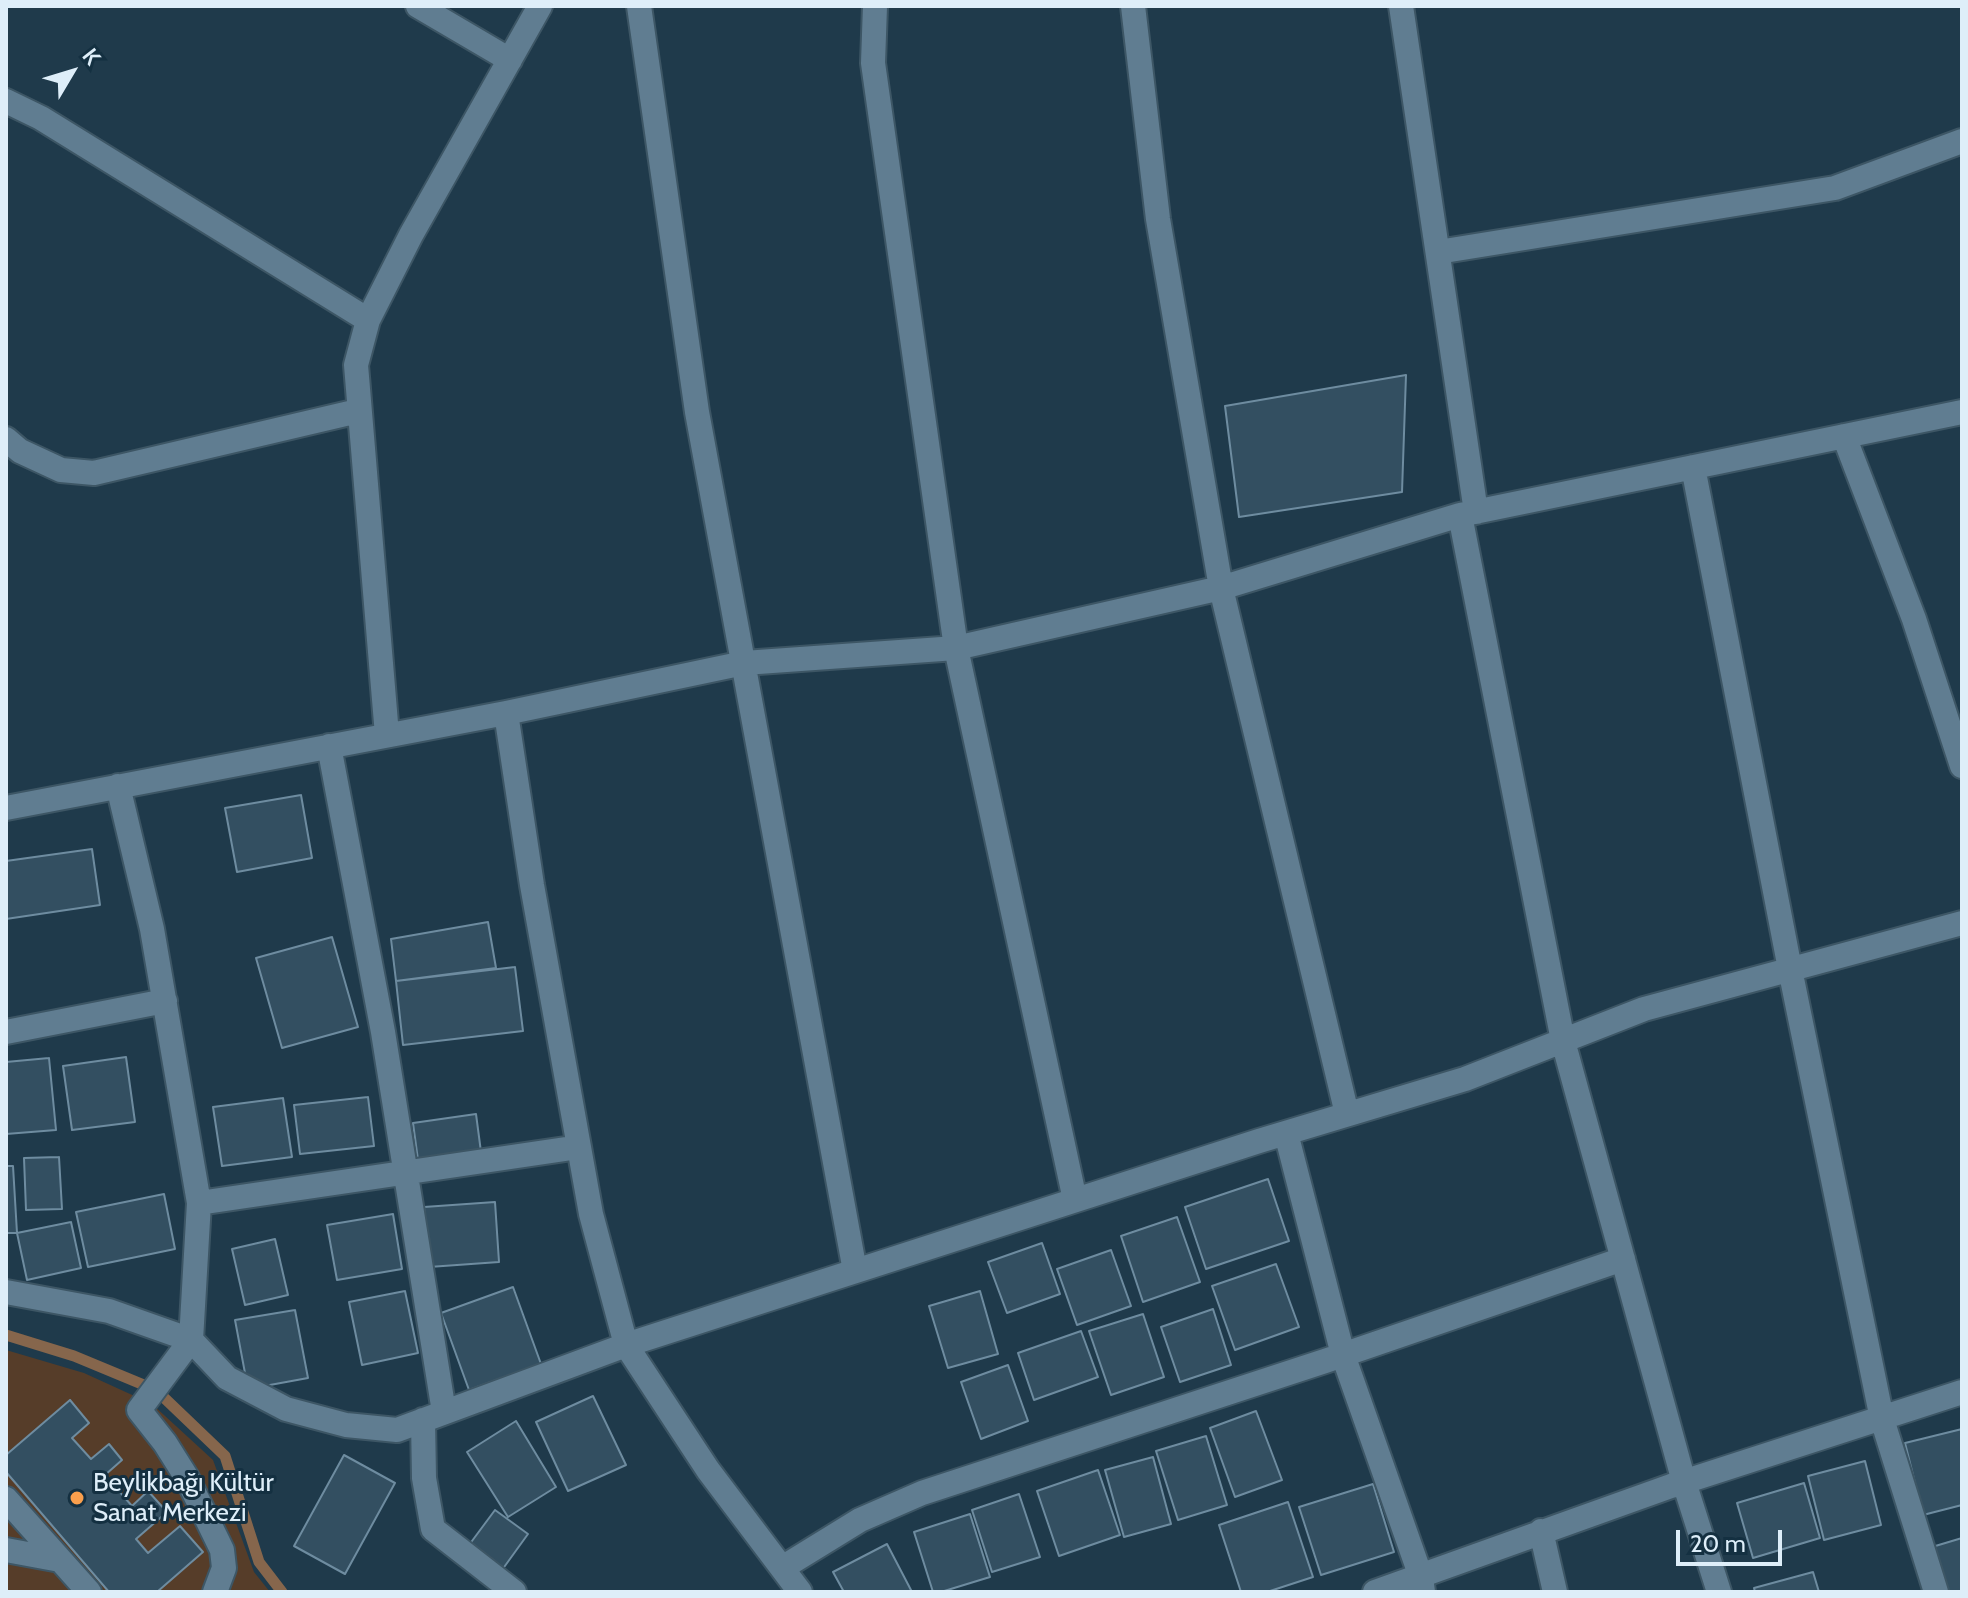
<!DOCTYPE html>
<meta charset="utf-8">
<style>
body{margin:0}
#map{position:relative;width:1968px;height:1598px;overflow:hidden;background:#1f3a4b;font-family:Cabin,sans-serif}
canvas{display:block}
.frame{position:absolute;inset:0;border:8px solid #deeef9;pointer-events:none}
.north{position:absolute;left:32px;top:32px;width:80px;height:80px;-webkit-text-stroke:6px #143041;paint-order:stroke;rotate:52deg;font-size:22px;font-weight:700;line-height:32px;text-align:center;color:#deeef9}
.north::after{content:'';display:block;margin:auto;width:28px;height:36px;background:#deeef9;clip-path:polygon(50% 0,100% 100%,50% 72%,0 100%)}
.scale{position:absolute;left:1676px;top:1530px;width:106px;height:36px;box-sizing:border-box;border:4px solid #deeef9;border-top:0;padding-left:10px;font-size:24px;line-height:28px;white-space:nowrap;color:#deeef9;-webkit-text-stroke:6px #143041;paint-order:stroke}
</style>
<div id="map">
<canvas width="1968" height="1598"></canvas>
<div class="frame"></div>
<div class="north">K</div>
<div class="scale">20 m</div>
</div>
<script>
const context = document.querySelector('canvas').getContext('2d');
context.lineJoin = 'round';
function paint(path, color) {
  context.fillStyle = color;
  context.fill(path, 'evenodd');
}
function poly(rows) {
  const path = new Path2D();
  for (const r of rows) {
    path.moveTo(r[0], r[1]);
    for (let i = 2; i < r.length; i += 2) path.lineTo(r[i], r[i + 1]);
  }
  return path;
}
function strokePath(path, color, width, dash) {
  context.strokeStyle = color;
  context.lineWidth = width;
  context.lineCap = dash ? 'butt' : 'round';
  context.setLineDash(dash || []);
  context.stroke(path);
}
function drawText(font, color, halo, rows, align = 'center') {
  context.font = font + ' Cabin,sans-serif';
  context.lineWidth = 6;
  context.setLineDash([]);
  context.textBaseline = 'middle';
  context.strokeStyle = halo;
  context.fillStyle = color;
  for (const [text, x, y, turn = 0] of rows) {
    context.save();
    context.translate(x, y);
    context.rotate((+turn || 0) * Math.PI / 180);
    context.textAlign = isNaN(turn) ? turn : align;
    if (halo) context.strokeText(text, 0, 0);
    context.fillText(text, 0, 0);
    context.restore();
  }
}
paint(poly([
 [6,1350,84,1373,152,1404,213,1460,254,1572,270,1592,6,1592]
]), '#563d29');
strokePath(poly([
 [6,1335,74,1356,156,1390,225,1456,259,1562,282,1592]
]), '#86664c', 11);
const building = poly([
 [1406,375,1402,492,1239,517,1225,406,1406,375],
 [301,795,312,858,237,872,225,808,301,795],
 [92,849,100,905,6,919,6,861,92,849],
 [488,922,496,968,396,981,391,939,488,922],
 [332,937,358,1027,282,1048,256,958,332,937],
 [515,967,523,1031,403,1045,396,981,515,967],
 [126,1057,135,1122,72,1130,63,1066,126,1057],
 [49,1058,56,1130,6,1134,6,1062,49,1058],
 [368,1097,374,1146,300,1154,294,1105,368,1097],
 [283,1098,292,1157,222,1166,213,1107,283,1098],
 [476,1114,481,1152,418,1160,413,1123,476,1114],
 [59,1157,62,1209,26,1210,24,1158,59,1157],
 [6,1166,13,1166,17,1233,6,1233,6,1166],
 [1268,1179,1289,1241,1206,1269,1185,1207,1268,1179],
 [164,1194,175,1249,88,1267,76,1212,164,1194],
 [495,1202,499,1262,429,1267,424,1207,495,1202],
 [393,1214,402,1269,337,1280,327,1225,393,1214],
 [1177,1217,1200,1282,1143,1302,1121,1236,1177,1217],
 [71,1222,81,1268,27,1280,17,1233,71,1222],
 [275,1239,288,1295,245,1305,232,1249,275,1239],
 [1042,1243,1060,1294,1007,1313,988,1262,1042,1243],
 [1111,1250,1131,1306,1077,1325,1057,1269,1111,1250],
 [1276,1264,1299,1327,1235,1350,1212,1286,1276,1264],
 [513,1287,541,1364,469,1390,441,1313,513,1287],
 [405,1291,418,1353,362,1365,349,1302,405,1291],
 [980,1291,998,1354,948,1368,929,1306,980,1291],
 [1213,1309,1231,1365,1180,1382,1161,1327,1213,1309],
 [295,1310,308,1378,248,1389,235,1320,295,1310],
 [1143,1314,1164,1377,1111,1395,1089,1331,1143,1314],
 [1081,1331,1098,1377,1034,1400,1018,1353,1081,1331],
 [1008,1365,1028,1421,981,1439,961,1382,1008,1365],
 [593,1396,626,1465,568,1491,536,1422,593,1396],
 [70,1400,89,1423,72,1438,91,1459,109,1444,122,1460,105,1475,132,1506,148,1491,167,1512,136,1539,148,1553,180,1526,203,1552,157,1592,109,1592,6,1472,6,1455,70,1400],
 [1256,1411,1282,1480,1235,1497,1210,1428,1256,1411],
 [516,1421,556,1487,508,1517,467,1452,516,1421],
 [1962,1429,1962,1505,1923,1515,1905,1443,1962,1429],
 [1206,1436,1227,1505,1178,1520,1156,1451,1206,1436],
 [344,1455,395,1483,345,1574,294,1546,344,1455],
 [1153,1457,1171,1524,1124,1537,1105,1470,1153,1457],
 [1865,1461,1881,1525,1824,1540,1808,1476,1865,1461],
 [1098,1470,1120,1535,1059,1556,1037,1491,1098,1470],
 [1804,1483,1820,1538,1753,1558,1737,1503,1804,1483],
 [1373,1484,1394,1552,1321,1575,1299,1507,1373,1484],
 [1019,1494,1040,1557,992,1572,972,1510,1019,1494],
 [1288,1502,1313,1577,1267,1592,1241,1592,1219,1525,1288,1502],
 [495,1510,528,1534,502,1570,469,1545,495,1510],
 [970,1514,990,1577,941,1592,933,1592,914,1532,970,1514],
 [1962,1538,1962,1592,1945,1592,1932,1547,1962,1538],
 [887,1544,912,1592,844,1592,833,1572,887,1544],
 [1813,1572,1819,1592,1755,1592,1754,1588,1813,1572]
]);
paint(building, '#334f61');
strokePath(building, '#6e8ca0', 2);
const street = poly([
 [418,6,510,60],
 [639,6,697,412,855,1271],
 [875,6,873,63,956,648,1075,1200],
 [1133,6,1158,219,1221,588,1347,1114],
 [1401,6,1476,512],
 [6,101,41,118,368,320],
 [1438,252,1835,188,1962,141],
 [1844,436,1914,619,1962,766],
 [6,439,20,451,61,470,94,473,358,411],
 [1693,467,1790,969,1882,1419,1936,1592],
 [1460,515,1563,1041,1684,1482,1719,1592],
 [506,713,532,885,591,1214,626,1345,708,1470,800,1592],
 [387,735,356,365,368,320,411,235,540,6],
 [329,746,383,1032,444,1412],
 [118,786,152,929,199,1203,191,1340,139,1410,165,1443,187,1478,222,1550,224,1568,215,1592],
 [6,808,506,713,744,663,956,648,1221,588,1460,515,1962,412],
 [6,1032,165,1001],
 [1286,1133,1343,1355,1421,1577,1423,1592],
 [199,1203,579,1147],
 [6,1292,109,1311,191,1340,227,1378,286,1409,346,1425,397,1430,626,1345,1259,1141,1465,1079,1644,1009,1962,923],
 [423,1420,424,1478,433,1529,514,1592],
 [6,1499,89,1592],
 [1541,1531,1555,1592],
 [6,1550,60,1560],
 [782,1568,860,1520,922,1493,1325,1361,1623,1259],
 [1375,1592,1671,1486,1962,1392]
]);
strokePath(street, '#3d5665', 28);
strokePath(street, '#607d91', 24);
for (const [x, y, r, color] of [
 [77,1498,8,"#f99f4d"]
]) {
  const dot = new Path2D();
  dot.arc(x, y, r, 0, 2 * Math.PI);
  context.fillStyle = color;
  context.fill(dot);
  strokePath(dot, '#143041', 3);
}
drawText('26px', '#deeef9', '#143041', [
 ["Beylikbağı Kültür",93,1483],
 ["Sanat Merkezi",93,1513]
], 'left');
</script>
